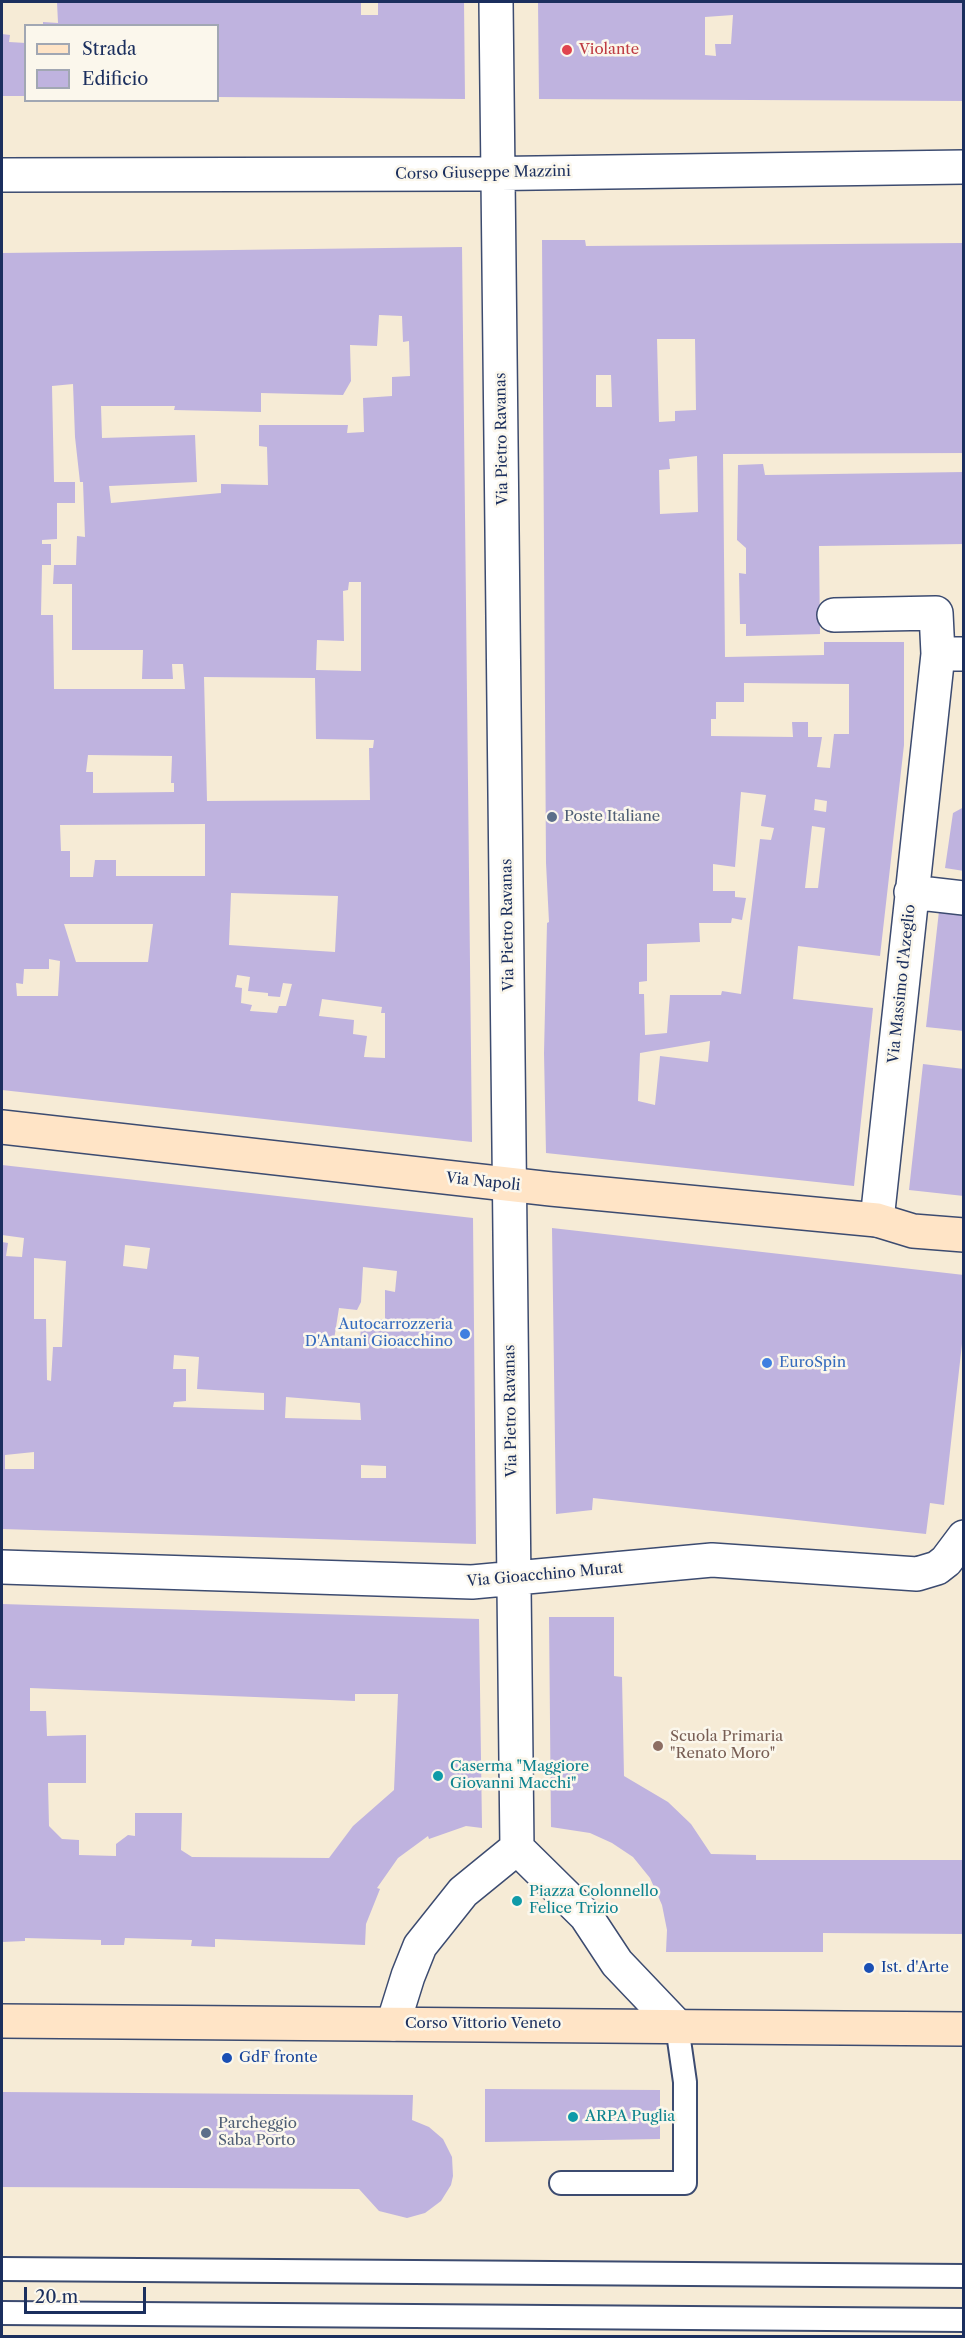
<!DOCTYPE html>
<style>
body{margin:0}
#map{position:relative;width:965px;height:2338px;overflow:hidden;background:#f6ebd6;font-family:"Libre Caslon Text",serif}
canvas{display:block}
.frame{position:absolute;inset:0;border:3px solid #1b2f5e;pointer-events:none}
.legend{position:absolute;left:24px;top:24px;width:195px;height:78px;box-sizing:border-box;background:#fbf7ec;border:2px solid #a1a7b3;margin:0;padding:8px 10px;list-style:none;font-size:18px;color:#1b2f5e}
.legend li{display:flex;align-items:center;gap:12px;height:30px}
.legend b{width:30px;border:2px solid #a1a7b3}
.scale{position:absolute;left:24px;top:2287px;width:122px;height:27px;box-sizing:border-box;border:3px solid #1b2f5e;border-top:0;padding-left:8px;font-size:18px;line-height:21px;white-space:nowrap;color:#1b2f5e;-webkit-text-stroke:4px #fbf7ec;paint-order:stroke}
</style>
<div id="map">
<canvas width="965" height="2338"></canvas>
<div class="frame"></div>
<ul class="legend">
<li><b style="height:8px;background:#ffe4c6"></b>Strada</li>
<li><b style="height:16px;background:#bfb3df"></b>Edificio</li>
</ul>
<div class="scale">20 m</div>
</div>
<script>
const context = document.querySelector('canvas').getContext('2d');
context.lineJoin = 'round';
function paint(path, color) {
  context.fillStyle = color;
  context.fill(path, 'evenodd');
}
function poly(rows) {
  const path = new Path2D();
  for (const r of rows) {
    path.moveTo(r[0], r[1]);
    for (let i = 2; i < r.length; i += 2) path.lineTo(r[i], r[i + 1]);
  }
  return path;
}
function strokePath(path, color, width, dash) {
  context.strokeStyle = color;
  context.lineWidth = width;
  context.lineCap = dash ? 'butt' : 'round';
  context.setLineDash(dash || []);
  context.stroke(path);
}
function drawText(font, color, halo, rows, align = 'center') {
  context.font = font + ' "Libre Caslon Text",serif';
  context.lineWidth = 5;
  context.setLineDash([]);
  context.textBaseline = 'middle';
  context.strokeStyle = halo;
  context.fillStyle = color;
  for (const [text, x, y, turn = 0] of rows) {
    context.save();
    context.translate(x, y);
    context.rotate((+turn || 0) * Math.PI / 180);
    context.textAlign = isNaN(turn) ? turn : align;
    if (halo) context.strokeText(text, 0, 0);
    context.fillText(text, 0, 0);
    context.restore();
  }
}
paint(poly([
 [57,2,361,2,361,15,378,15,378,2,464,2,465,99,218,97,218,26,43,26,43,22,58,23],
 [538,2,964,2,964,101,539,99],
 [733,15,731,44,715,44,716,56,705,55,705,17],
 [2,34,10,35,9,42,26,43,26,96,2,96],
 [542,240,585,240,586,246,964,243,964,453,723,454,725,657,824,655,824,642,904,642,904,745,880,956,798,946,793,999,873,1008,854,1186,546,1153,544,1053,547,923,549,922,546,863],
 [657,339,695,339,696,410,675,411,675,421,659,422],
 [596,375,611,375,612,407,596,407],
 [697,456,698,512,660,514,659,470,670,469,669,459],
 [744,683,849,684,849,734,834,734,830,768,817,767,822,737,808,737,808,722,792,722,793,737,711,736,711,719,716,719,716,702,744,702],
 [741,792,766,795,761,826,774,828,771,840,760,839,741,994,722,991,721,995,670,995,667,1033,645,1035,644,994,639,994,639,982,647,981,647,944,700,942,699,923,731,923,732,918,742,920,746,898,735,897,735,891,713,891,713,864,735,867],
 [815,799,827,801,826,812,814,810],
 [812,826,825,828,818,888,805,888],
 [710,1041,708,1062,660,1056,655,1105,638,1101,640,1053],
 [462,247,472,1142,2,1090,2,253],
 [379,315,402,316,403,342,409,341,410,376,392,377,392,396,363,398,364,432,347,433,348,425,259,425,259,446,267,447,268,485,221,484,221,493,111,503,109,486,197,482,195,435,102,438,101,406,175,406,174,410,261,412,261,393,343,395,351,381,350,345,377,346],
 [73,384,75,437,80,482,83,482,85,537,77,536,76,565,54,565,53,584,72,584,72,650,143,650,142,679,173,679,172,664,183,664,185,689,54,689,53,615,41,615,42,565,51,565,51,544,42,544,42,540,57,539,57,503,75,503,75,482,54,482,52,386],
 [349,582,361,582,361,671,316,670,317,640,344,641,343,591,348,590],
 [204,677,315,678,316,739,374,740,373,748,369,748,370,800,207,801],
 [88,755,172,756,171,783,174,783,174,792,93,793,93,772,86,772],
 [205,824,205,876,116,876,116,860,95,860,93,877,70,877,70,851,61,851,60,825],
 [231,893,338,896,335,952,229,945],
 [64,924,153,924,148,962,76,962],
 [49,959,60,961,58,996,17,996,16,983,23,984,24,969,49,969],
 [237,975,250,977,248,991,268,993,268,996,280,997,283,983,292,984,286,1006,279,1006,277,1013,250,1011,252,1005,241,1003,242,988,235,987],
 [322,999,382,1007,381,1013,385,1013,385,1058,364,1057,367,1036,353,1034,354,1020,319,1016],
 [763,464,765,475,964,472,964,544,819,546,820,634,746,636,746,624,740,624,739,573,746,574,746,548,737,540,738,465],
 [964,807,964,871,945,868,953,813],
 [939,911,964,914,964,1031,926,1027],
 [923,1064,964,1069,964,1196,909,1190],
 [2,1165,473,1218,476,1544,2,1529,2,1242,8,1243,6,1256,22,1257,24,1238,2,1235],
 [125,1245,150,1248,147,1269,123,1266],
 [34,1258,66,1261,62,1347,53,1347,51,1381,47,1380,46,1319,34,1319],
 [363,1267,397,1271,395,1292,385,1290,385,1319,361,1321,360,1346,347,1343,345,1349,333,1346,339,1308,357,1310,361,1302],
 [174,1355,199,1357,197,1389,264,1393,264,1410,173,1407,174,1402,186,1401,186,1369,173,1369],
 [286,1397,360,1403,361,1420,285,1418],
 [34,1452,34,1469,5,1469,5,1455],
 [361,1465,386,1466,386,1478,361,1478],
 [552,1228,964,1275,964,1326,944,1505,930,1503,926,1534,593,1498,592,1510,556,1514],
 [2,1604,479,1619,482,1828,466,1826,429,1839,428,1836,398,1858,377,1888,380,1889,366,1924,365,1945,215,1939,215,1947,191,1946,192,1940,125,1938,124,1945,101,1945,101,1940,25,1938,25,1941,2,1942],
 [30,1688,355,1701,355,1694,398,1694,394,1790,353,1826,329,1858,192,1857,181,1850,182,1813,135,1813,135,1836,128,1835,116,1844,116,1856,79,1855,79,1840,62,1839,49,1826,48,1783,86,1783,86,1735,47,1736,46,1711,30,1711],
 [549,1617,614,1617,614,1676,622,1677,624,1776,668,1802,691,1824,711,1854,756,1855,756,1860,964,1860,964,1934,823,1933,823,1952,666,1952,667,1930,662,1905,650,1878,633,1857,612,1843,590,1833,551,1827],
 [485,2089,660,2090,660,2139,485,2142],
 [2,2092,413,2095,412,2120,429,2127,443,2139,452,2157,453,2176,451,2185,441,2201,425,2213,407,2218,379,2211,359,2189,2,2187]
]), '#bfb3df');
const lane = poly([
 [561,2183,685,2183,685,2082,677,2026],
 [2,2269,964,2276],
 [2,2313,964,2320]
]);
const street = poly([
 [496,2,517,1848],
 [2,175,466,174,964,167],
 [834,615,936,613,938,654],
 [911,892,964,898],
 [877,1220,938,654,964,654],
 [2,1567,472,1582,712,1560,917,1574,937,1568,946,1561,964,1537],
 [517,1848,586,1916,617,1963,677,2026],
 [393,2024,408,1976,420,1946,463,1892,517,1848]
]);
const secondary = poly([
 [2,1127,551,1189,877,1220,913,1231,964,1235],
 [2,2021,964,2029]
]);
strokePath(lane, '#3c4b70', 26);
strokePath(street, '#3c4b70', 36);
strokePath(secondary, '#3c4b70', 36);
strokePath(lane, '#fff', 22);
strokePath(street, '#fff', 33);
strokePath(secondary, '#ffe4c6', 33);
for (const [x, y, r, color] of [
 [567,50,6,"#e0444e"],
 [552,817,6,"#5c6f8a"],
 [465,1334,6,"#3f7fe0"],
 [767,1363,6,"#3f7fe0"],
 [658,1746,6,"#8d6e63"],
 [438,1776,6,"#0f9aa8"],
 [517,1901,6,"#0f9aa8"],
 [869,1968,6,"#1a4fb4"],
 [227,2058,6,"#1a4fb4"],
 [573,2117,6,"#0f9aa8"],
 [206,2133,6,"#5c6f8a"]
]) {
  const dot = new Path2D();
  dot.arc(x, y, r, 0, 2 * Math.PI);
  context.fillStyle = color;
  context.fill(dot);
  strokePath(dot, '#fbf7ec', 2);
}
drawText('15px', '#be3a42', '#fbf7ec', [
 ["Violante",579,50]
], 'left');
drawText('15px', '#1b2f5e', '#fbf7ec', [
 ["Corso Giuseppe Mazzini",483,173,-1],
 ["Via Pietro Ravanas",502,439,-91],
 ["Via Pietro Ravanas",508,925,-91],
 ["Via Massimo d'Azeglio",902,984,-84],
 ["Via Napoli",483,1182,6],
 ["Via Pietro Ravanas",511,1411,-91],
 ["Via Gioacchino Murat",545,1575,-5],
 ["Corso Vittorio Veneto",483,2024]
]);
drawText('15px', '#4e5e75', '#fbf7ec', [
 ["Poste Italiane",564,817],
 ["Parcheggio",218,2124],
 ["Saba Porto",218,2141]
], 'left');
drawText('15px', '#366cbe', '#fbf7ec', [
 ["Autocarrozzeria",453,1325],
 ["D'Antani Gioacchino",453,1342],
 ["EuroSpin",779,1363,"left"]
], 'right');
drawText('15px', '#785e54', '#fbf7ec', [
 ["Scuola Primaria",670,1737],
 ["\"Renato Moro\"",670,1754]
], 'left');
drawText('15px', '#0d838f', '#fbf7ec', [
 ["Caserma \"Maggiore",450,1767],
 ["Giovanni Macchi\"",450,1784],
 ["Piazza Colonnello",529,1892],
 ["Felice Trizio",529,1909],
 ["ARPA Puglia",585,2117]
], 'left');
drawText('15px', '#164399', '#fbf7ec', [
 ["Ist. d'Arte",881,1968],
 ["GdF fronte",239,2058]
], 'left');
</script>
